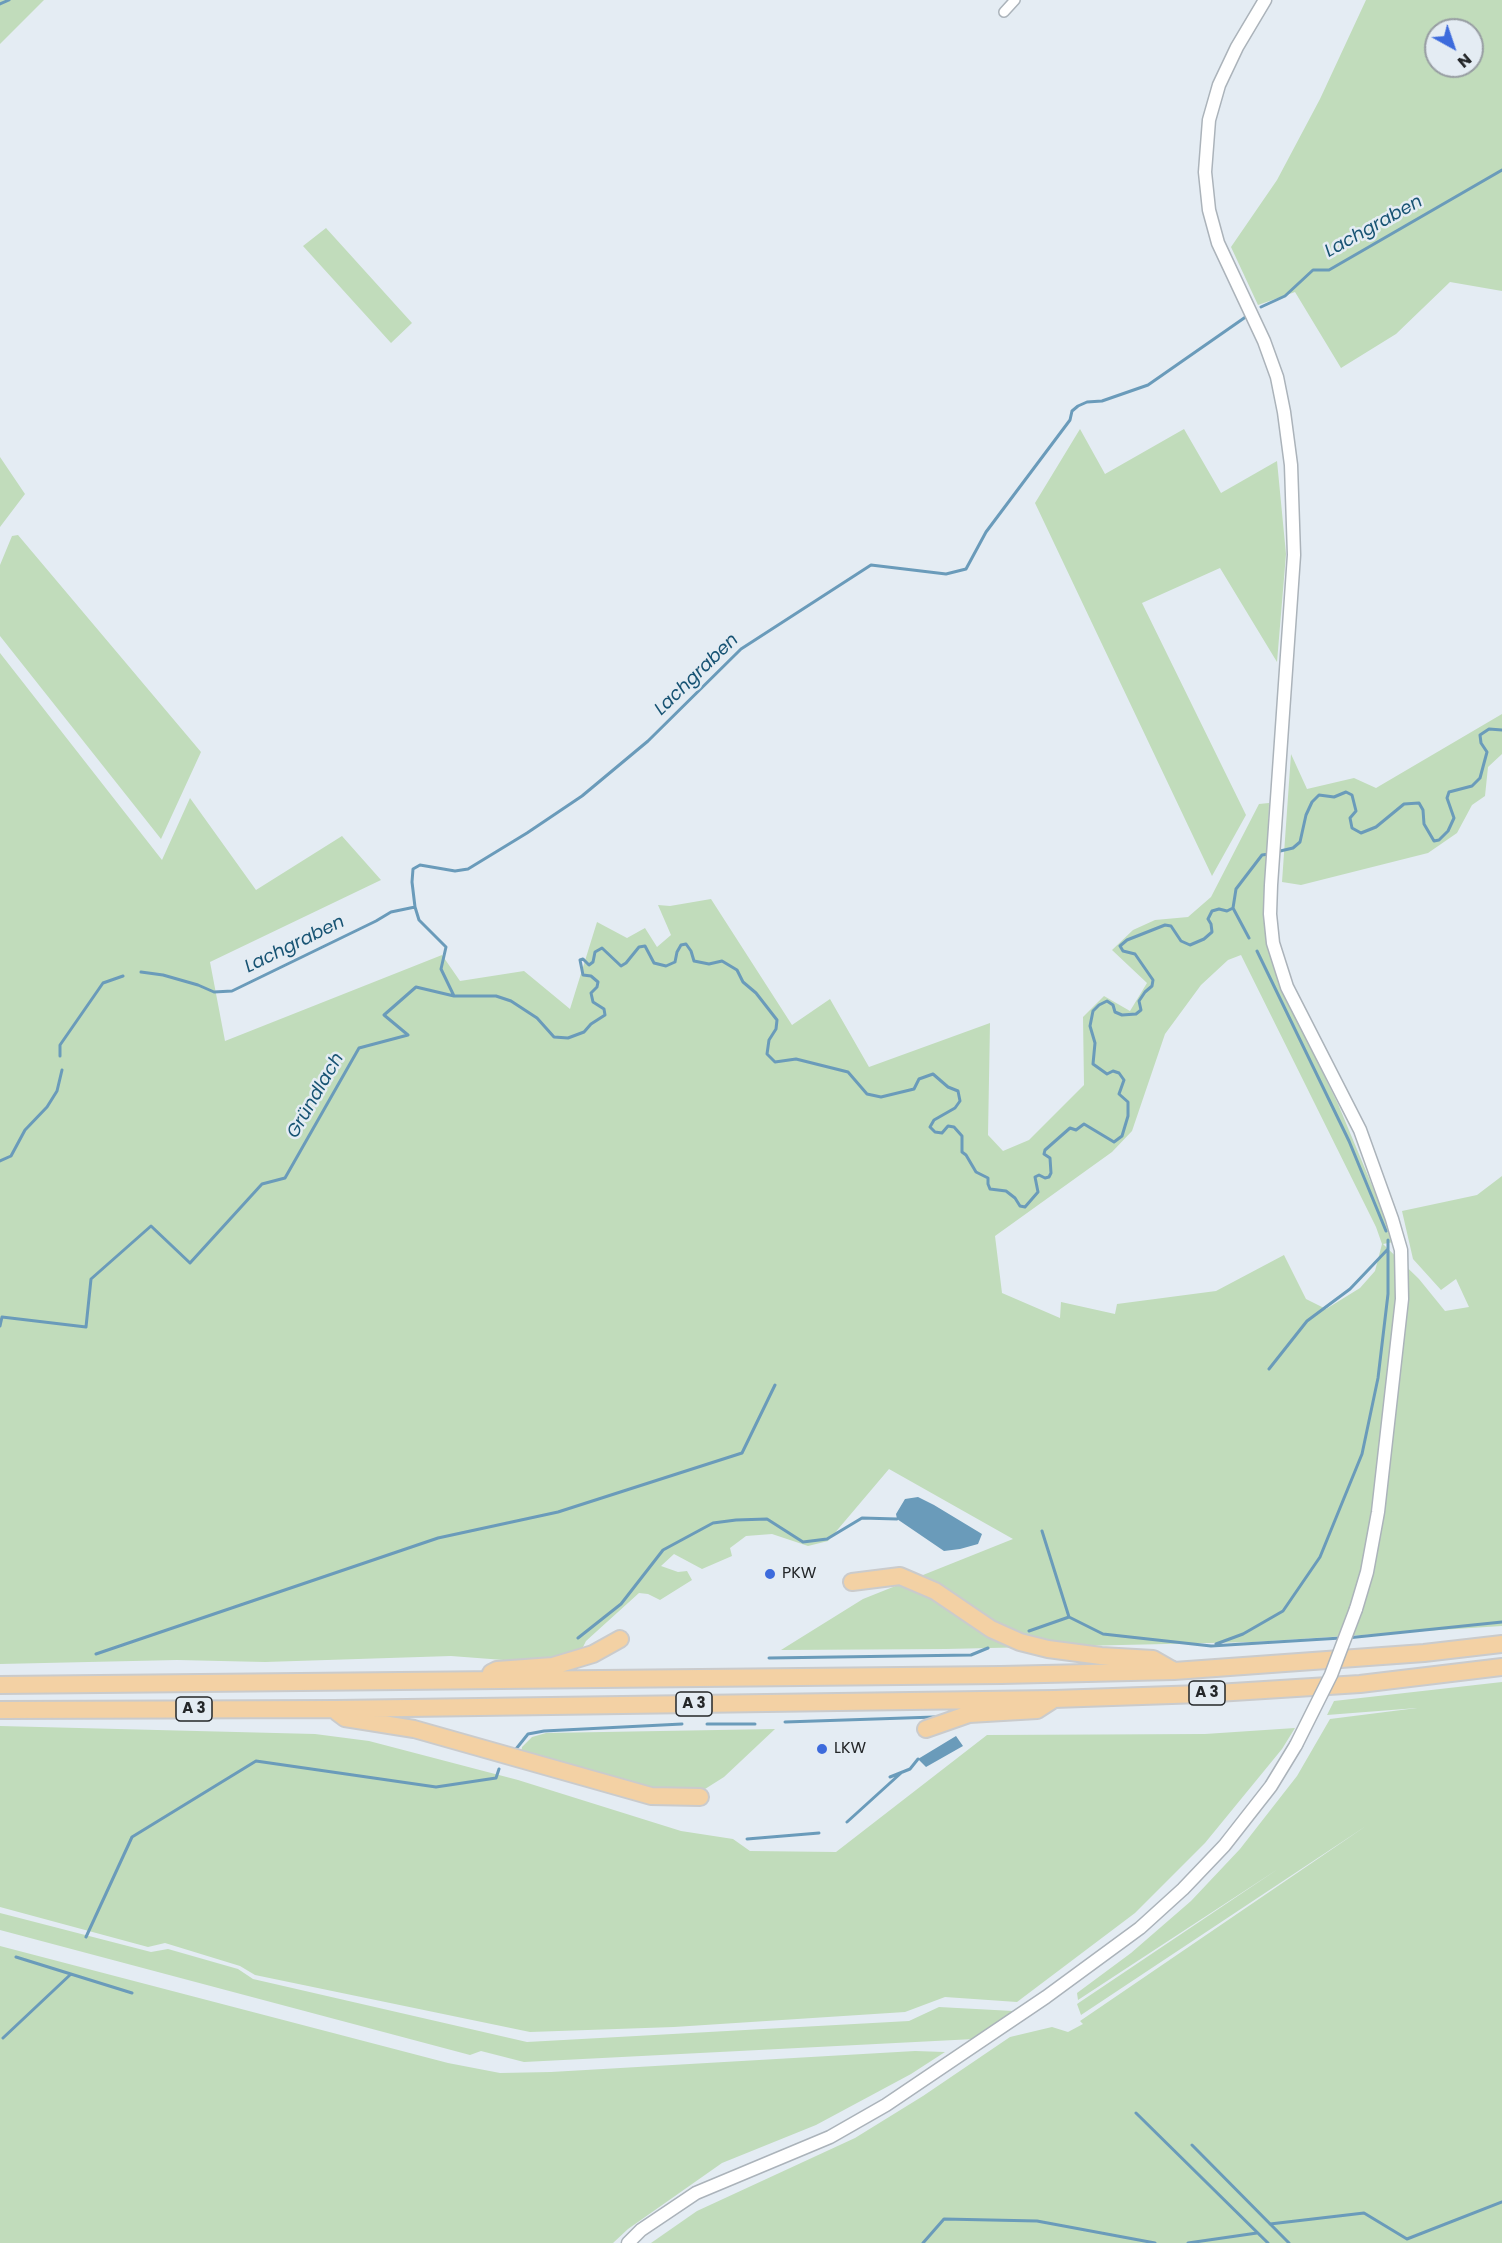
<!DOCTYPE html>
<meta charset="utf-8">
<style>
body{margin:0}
#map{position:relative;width:1502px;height:2243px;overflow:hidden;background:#e4ecf3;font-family:Poppins,sans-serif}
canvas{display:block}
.north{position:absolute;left:1424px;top:18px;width:60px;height:60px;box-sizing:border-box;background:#e4ecf3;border:2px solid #979da2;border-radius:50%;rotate:140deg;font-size:16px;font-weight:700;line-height:24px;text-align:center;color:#242729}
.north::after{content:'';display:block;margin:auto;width:21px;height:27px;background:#3d6bdc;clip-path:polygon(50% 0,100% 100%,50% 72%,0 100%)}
</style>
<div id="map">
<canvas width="1502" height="2243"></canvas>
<div class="north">N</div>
</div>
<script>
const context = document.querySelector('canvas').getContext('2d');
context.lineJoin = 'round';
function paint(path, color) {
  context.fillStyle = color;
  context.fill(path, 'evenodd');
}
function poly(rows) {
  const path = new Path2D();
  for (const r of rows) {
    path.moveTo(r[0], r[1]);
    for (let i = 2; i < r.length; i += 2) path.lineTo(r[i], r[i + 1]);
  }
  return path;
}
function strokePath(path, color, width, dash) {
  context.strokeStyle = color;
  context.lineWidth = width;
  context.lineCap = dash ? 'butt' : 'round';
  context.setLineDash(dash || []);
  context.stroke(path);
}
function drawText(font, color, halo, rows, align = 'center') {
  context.font = font + ' Poppins,sans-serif';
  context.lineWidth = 5;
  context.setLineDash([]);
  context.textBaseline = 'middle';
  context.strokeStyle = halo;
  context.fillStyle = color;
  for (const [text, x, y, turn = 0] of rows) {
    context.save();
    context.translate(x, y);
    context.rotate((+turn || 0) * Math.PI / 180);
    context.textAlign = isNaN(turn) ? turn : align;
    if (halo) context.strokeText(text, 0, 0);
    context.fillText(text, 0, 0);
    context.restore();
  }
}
paint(poly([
 [0,0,44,0,0,44],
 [1366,0,1502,0,1502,291,1450,282,1396,334,1341,368,1295,292,1258,305,1231,247,1277,180,1320,99],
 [1436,30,1472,30,1472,66,1436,66],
 [326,228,412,323,391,343,303,246],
 [1080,429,1105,474,1184,429,1221,493,1277,461,1286,554,1277,662,1220,568,1142,603,1246,815,1212,876,1035,503],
 [0,457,25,494,0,527],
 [18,535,201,752,161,839,0,636,0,565,12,536],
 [0,653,162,860,190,798,256,890,342,836,381,880,210,962,225,1041,442,955,460,981,524,971,570,1009,597,922,627,938,645,928,657,947,671,935,658,905,670,906,711,899,792,1025,830,999,869,1067,990,1023,988,1135,1003,1151,1029,1140,1084,1085,1083,1017,1104,996,1130,1011,1147,983,1112,950,1133,930,1155,920,1188,917,1211,897,1259,804,1269,803,1266,934,1278,981,1338,1104,1389,1226,1394,1242,1383,1244,1419,1279,1445,1311,1469,1307,1456,1279,1441,1290,1413,1259,1402,1211,1477,1195,1502,1176,1502,1626,1253,1642,946,1649,781,1650,863,1599,1013,1539,889,1469,828,1541,808,1546,772,1534,746,1536,730,1548,732,1556,702,1569,674,1554,661,1566,678,1572,687,1571,692,1580,660,1600,648,1594,639,1593,586,1641,581,1651,543,1663,451,1656,265,1662,177,1660,0,1664],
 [1241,955,1376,1227,1382,1244,1375,1271,1360,1288,1326,1309,1306,1299,1284,1255,1216,1291,1117,1304,1115,1314,1061,1302,1060,1318,1002,1293,995,1236,1112,1152,1132,1131,1165,1034,1201,985,1228,960],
 [1502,714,1502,754,1488,767,1485,796,1472,805,1457,833,1428,853,1301,885,1282,882,1291,754,1307,789,1354,778,1376,788],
 [1502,1682,1502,2243,651,2243,697,2211,855,2138,923,2096,1010,2037,1052,2027,1068,2032,1083,2024,1080,2021,1366,1826,1081,2015,1077,2004,1278,1869,1078,2000,1077,1993,1131,1953,1191,1901,1240,1849,1297,1776,1330,1719,1417,1708,1327,1715,1334,1701],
 [0,1726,315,1734,369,1741,518,1780,681,1831,733,1839,750,1851,836,1852,987,1735,1205,1734,1295,1728,1282,1749,1205,1843,1135,1913,1017,2002,945,1997,905,2012,674,2027,530,2032,255,1975,240,1966,165,1943,148,1947,0,1907],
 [775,1729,724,1777,705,1789,678,1792,657,1791,521,1753,522,1747,532,1737,546,1733],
 [0,1913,151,1952,168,1949,238,1969,253,1979,527,2042,909,2021,939,2007,1013,2011,974,2039,524,2062,481,2051,470,2055,0,1930],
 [0,1946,448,2063,500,2073,551,2072,915,2051,945,2052,911,2074,816,2125,722,2163,628,2229,613,2243,0,2243]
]), '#c1dcbb');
paint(poly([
 [918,1497,934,1505,982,1534,978,1544,960,1549,944,1551,897,1519,896,1514,905,1499],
 [956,1736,963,1746,926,1767,918,1759]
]), '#6a9bba');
strokePath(poly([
 [0,4,9,0],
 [1261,307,1285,296,1313,270,1329,270,1502,170],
 [1276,852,1293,848,1300,842,1306,815,1312,802,1319,795,1334,797,1346,792,1352,795,1356,811,1350,818,1352,828,1361,833,1376,827,1404,804,1419,803,1423,810,1424,824,1434,841,1439,840,1448,831,1454,818,1447,798,1449,792,1472,786,1480,778,1487,752,1481,743,1480,735,1489,729,1502,730],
 [415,907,419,920,446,947,441,969,454,996],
 [1233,908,1249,938],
 [1257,951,1349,1141,1386,1231],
 [141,972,163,975,198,985,214,992,232,991,376,921,391,912,415,907,412,882,413,869,420,865,455,871,468,869,527,833,582,796,648,741,741,649,871,565,946,574,966,569,986,532,1070,420,1072,411,1078,406,1087,402,1102,401,1148,385,1247,316],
 [60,1056,60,1045,103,983,123,976],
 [0,1161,11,1156,25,1130,47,1107,57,1091,62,1070],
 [0,1326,2,1317,86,1327,91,1279,151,1226,190,1263,262,1184,285,1178,359,1048,408,1035,384,1015,416,987,454,996,496,996,511,1001,537,1018,554,1037,568,1038,584,1032,591,1024,605,1015,604,1009,593,1002,591,993,597,987,598,982,591,976,583,975,580,960,583,959,589,965,593,962,595,952,602,948,621,966,626,963,639,947,645,946,654,963,666,966,675,962,677,952,681,945,686,944,691,951,694,961,709,964,722,961,737,970,743,982,756,993,777,1020,776,1029,769,1040,767,1054,775,1062,796,1059,848,1072,867,1094,881,1097,914,1089,919,1079,933,1074,948,1087,958,1091,960,1101,955,1108,934,1120,930,1127,935,1132,942,1133,948,1126,954,1127,962,1136,962,1152,966,1155,976,1172,988,1178,988,1184,990,1189,1006,1191,1015,1198,1020,1206,1025,1207,1038,1192,1035,1177,1039,1175,1045,1178,1049,1177,1051,1173,1050,1158,1044,1154,1045,1150,1070,1128,1076,1130,1084,1124,1114,1142,1122,1136,1128,1116,1128,1102,1119,1094,1124,1080,1119,1073,1113,1071,1107,1074,1093,1064,1095,1043,1090,1026,1093,1011,1099,1005,1107,1001,1113,1005,1115,1012,1122,1015,1136,1014,1141,1010,1139,1001,1145,992,1152,986,1153,980,1135,954,1123,951,1120,946,1127,940,1165,925,1171,926,1181,941,1190,945,1204,939,1212,932,1211,924,1208,919,1212,911,1219,909,1227,911,1233,908,1236,889,1262,855,1269,854],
 [1269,1369,1307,1321,1350,1289,1388,1249],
 [1042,1531,1069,1617],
 [1029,1631,1069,1617,1103,1634,1211,1646,1341,1638],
 [578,1638,621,1604,663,1550,713,1523,736,1520,767,1519,803,1542,827,1539,862,1518,897,1519],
 [1347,1638,1502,1622],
 [1216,1644,1243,1634,1283,1611,1320,1557,1362,1454,1378,1378,1388,1294,1388,1240],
 [96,1654,438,1538,558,1512,742,1453,775,1385],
 [769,1658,971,1655,988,1648],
 [785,1722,935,1717],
 [707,1724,755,1724],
 [516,1749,528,1734,544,1731,682,1724],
 [890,1777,910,1769,918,1759],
 [847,1822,901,1773],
 [747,1839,819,1833],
 [86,1937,132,1837,256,1761,436,1787,496,1778,499,1769],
 [16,1957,132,1993],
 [3,2038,71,1974],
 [1136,2113,1268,2243],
 [1192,2145,1289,2243],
 [1270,2224,1364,2213,1407,2239,1502,2202],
 [923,2243,944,2219,1037,2221,1155,2243],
 [1188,2243,1257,2233]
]), '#6a9bba', 3);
const minor = poly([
 [1004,12,1015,0]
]);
const tertiary = poly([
 [1265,0,1237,47,1219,85,1209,120,1205,172,1209,210,1218,243,1264,341,1277,377,1284,412,1291,465,1294,555,1271,885,1270,914,1273,943,1287,987,1360,1130,1392,1219,1401,1250,1402,1299,1378,1512,1367,1572,1356,1609],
 [628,2243,641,2230,696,2193,830,2137,886,2105,1046,1997,1140,1928,1183,1889,1224,1846,1271,1786,1296,1745]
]);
const motorway = poly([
 [852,1582,900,1576,935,1591,991,1629,1020,1642,1048,1649,1101,1656,1153,1659,1174,1671],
 [491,1673,497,1670,553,1666,593,1654,620,1639],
 [0,1685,1001,1675,1174,1671,1424,1653,1502,1644],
 [0,1710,335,1709,1054,1699,1201,1694,1360,1684,1502,1667],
 [337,1712,345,1718,414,1729,651,1796,700,1797],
 [926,1729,969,1714,1037,1710,1051,1701]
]);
strokePath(minor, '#abb3ba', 12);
strokePath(tertiary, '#abb3ba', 15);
strokePath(motorway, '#cacbcc', 20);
strokePath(minor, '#fff', 9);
strokePath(tertiary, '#fff', 12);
strokePath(motorway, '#f3d1a4', 16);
const tertiaryBridge = poly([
 [1296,1745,1331,1675,1356,1609]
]);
strokePath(tertiaryBridge, '#abb3ba', 15, []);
strokePath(tertiaryBridge, '#fff', 12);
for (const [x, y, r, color] of [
 [770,1574,6,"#3d6bdc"],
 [822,1749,6,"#3d6bdc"]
]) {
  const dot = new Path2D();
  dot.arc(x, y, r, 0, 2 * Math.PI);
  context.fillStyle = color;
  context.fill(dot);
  strokePath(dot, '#e4ecf3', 2);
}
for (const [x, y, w] of [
 [1207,1693,36],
 [694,1704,36],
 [194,1709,36]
]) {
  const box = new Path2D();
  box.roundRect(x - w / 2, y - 12, w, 24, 4.5);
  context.fillStyle = '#e4ecf3';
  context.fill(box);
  strokePath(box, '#242729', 1.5);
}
drawText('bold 15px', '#242729', null, [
 ["A 3",1207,1693],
 ["A 3",694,1704],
 ["A 3",194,1709]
]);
drawText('16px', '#242729', '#e4ecf3', [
 ["PKW",782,1574],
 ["LKW",834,1749]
], 'left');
drawText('italic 18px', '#175373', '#e4ecf3', [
 ["Lachgraben",1374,227,-29],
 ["Lachgraben",697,675,-44],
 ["Lachgraben",295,945,-26],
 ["Gründlach",316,1096,-60]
]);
</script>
